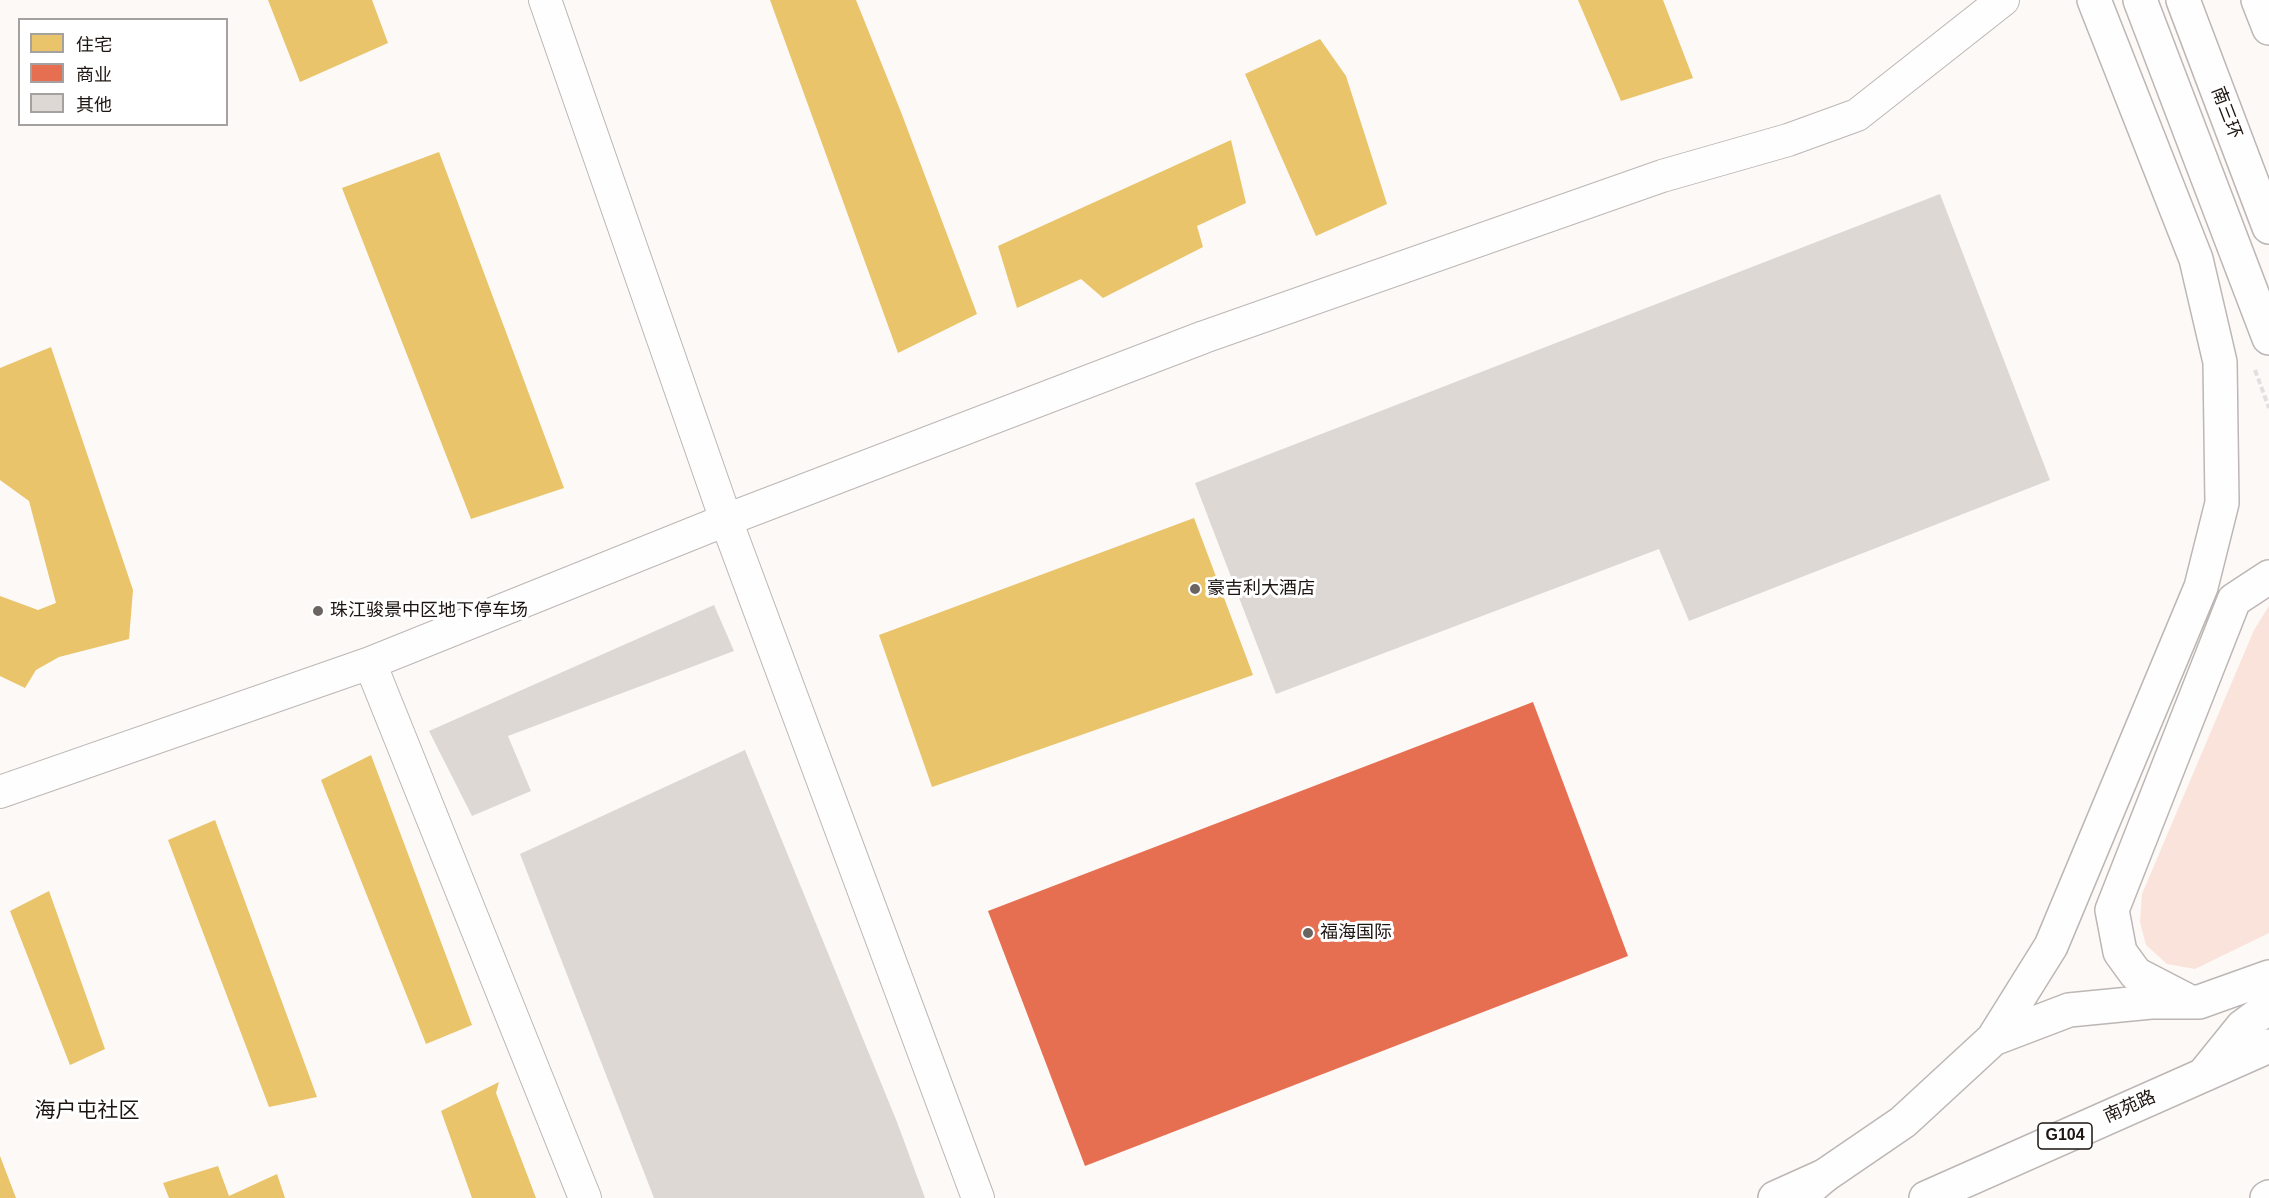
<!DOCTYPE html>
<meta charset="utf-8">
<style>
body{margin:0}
#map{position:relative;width:2269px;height:1198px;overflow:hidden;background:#fcf9f7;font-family:Helvetica,"Noto Sans SC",sans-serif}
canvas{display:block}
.legend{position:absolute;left:18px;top:18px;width:210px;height:108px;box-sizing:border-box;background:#fff;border:2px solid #a5a1a0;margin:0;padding:8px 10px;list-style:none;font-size:18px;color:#1d1511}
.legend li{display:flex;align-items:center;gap:12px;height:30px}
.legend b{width:30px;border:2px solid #a5a1a0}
</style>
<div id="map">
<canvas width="2269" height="1198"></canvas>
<ul class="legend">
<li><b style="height:16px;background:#e9c46a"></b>住宅</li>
<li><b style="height:16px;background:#e76f51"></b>商业</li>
<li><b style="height:16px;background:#ded8d5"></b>其他</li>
</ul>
</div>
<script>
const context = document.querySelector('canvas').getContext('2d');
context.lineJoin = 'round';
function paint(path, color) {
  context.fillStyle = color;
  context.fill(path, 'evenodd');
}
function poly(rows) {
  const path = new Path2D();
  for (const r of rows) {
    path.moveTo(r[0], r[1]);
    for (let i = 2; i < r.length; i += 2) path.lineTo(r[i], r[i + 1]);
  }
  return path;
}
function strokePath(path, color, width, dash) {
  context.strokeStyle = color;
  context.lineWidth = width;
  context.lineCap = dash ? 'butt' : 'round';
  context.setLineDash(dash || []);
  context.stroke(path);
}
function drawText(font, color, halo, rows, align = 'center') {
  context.font = font + ' Helvetica,"Noto Sans SC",sans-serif';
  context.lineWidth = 6;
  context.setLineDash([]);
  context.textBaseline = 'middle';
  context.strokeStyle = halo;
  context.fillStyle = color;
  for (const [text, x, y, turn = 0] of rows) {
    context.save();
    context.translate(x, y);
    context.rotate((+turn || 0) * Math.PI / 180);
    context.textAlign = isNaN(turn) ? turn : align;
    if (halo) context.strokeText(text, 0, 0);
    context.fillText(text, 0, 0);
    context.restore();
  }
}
paint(poly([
 [2269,606,2269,933,2195,969,2167,964,2146,945,2140,922,2142,894,2254,630]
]), '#fae3da');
paint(poly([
 [268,0,372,0,388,43,300,82],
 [770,0,856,0,901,112,977,314,898,353],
 [1578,0,1663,0,1693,78,1621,101],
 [1320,39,1346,76,1387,204,1316,236,1245,74],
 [1231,140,1246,203,1197,226,1203,247,1103,298,1081,279,1017,308,998,246],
 [439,152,564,488,471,519,342,188],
 [51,347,133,590,129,639,59,657,36,670,25,688,0,676,0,596,38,610,56,603,29,501,0,480,0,368],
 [1194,518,1253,675,932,787,879,635],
 [371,755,472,1025,426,1044,321,780],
 [215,820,317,1097,269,1107,168,840],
 [49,891,105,1049,70,1065,10,911],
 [499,1082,496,1093,536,1198,472,1198,441,1111],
 [0,1157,0,1156,16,1198,0,1198],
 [218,1166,229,1196,277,1174,285,1198,169,1198,163,1183]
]), '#e9c46a');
paint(poly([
 [1533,702,1628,956,1085,1166,988,911]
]), '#e76f51');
paint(poly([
 [1940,194,2050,480,1689,621,1659,549,1276,694,1195,483],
 [714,605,734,651,508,736,531,791,472,816,429,731],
 [745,750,897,1122,925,1198,654,1198,520,854]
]), '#ded8d5');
const street = poly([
 [545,0,726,520,978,1198],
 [370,663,585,1198],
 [0,792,370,663,726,520,1204,337,1662,176,1788,140,1857,115,2003,0]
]);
const secondary = poly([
 [2140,0,2269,338],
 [2190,1002,2136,974,2120,952,2112,910,2234,600,2269,577],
 [1993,1039,2069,1010,2151,1002,2199,1002,2269,977],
 [2204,1074,2242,1027,2269,1007],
 [1775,1198,1824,1176,1903,1122,1993,1039,2051,946,2201,587,2222,503,2220,362,2196,259,2094,0]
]);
const highway = poly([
 [2183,0,2269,227],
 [2258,0,2269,28],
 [1798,1198,1824,1176],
 [1926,1198,2269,1046],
 [2267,1198,2269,1197]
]);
strokePath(street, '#bcb6b4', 34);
strokePath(secondary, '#bcb6b4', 36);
strokePath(highway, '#bcb6b4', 36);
strokePath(poly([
 [2255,370,2269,408]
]), '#e2e0e0', 4, [6, 3]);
strokePath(street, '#fffefe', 32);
strokePath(secondary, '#fffefe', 33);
strokePath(highway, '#fffefe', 33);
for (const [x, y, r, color] of [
 [1195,589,6,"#6b6562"],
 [318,611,6,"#6b6562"],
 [1308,933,6,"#6b6562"]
]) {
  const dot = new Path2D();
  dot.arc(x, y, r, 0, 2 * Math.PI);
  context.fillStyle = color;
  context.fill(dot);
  strokePath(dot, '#fff', 2);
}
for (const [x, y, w] of [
 [2065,1136,54]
]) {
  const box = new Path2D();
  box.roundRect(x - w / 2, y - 13, w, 26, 4.5);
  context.fillStyle = '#fff';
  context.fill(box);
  strokePath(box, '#1d1511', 1.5);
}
drawText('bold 16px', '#1d1511', null, [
 ["G104",2065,1136]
]);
drawText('18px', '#1d1511', '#fff', [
 ["南三环",2226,113,69],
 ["南苑路",2130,1107,-24]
]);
drawText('18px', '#1d1511', '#fff', [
 ["豪吉利大酒店",1207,589],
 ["珠江骏景中区地下停车场",330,611],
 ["福海国际",1320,933]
], 'left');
drawText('21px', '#1d1511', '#fff', [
 ["海户屯社区",87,1111]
]);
</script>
